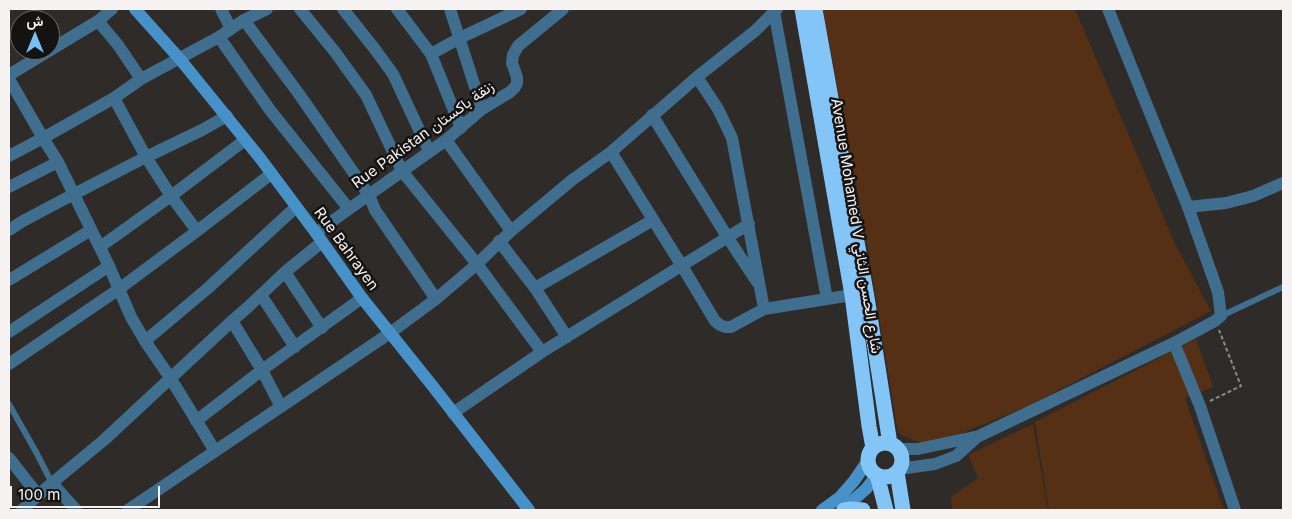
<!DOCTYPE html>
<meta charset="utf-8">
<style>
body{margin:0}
#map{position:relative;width:1292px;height:519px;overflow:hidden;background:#2e2b28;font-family:Inter,Vazirmatn,sans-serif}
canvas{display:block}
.frame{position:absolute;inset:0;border:10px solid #f6f3f2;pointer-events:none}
.north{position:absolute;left:10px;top:10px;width:50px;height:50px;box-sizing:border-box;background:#151312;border:1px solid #6f6d6c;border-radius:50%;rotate:0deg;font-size:14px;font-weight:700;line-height:20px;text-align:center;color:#f6f3f2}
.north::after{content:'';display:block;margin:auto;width:18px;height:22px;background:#76c0f7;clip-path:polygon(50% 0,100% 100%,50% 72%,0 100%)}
.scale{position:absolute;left:10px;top:486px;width:150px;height:22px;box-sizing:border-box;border:2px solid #f6f3f2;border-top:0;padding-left:6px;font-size:15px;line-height:18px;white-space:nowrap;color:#f6f3f2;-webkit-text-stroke:4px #151312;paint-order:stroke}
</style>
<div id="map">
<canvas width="1292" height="519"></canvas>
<div class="frame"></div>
<div class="north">ش</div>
<div class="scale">100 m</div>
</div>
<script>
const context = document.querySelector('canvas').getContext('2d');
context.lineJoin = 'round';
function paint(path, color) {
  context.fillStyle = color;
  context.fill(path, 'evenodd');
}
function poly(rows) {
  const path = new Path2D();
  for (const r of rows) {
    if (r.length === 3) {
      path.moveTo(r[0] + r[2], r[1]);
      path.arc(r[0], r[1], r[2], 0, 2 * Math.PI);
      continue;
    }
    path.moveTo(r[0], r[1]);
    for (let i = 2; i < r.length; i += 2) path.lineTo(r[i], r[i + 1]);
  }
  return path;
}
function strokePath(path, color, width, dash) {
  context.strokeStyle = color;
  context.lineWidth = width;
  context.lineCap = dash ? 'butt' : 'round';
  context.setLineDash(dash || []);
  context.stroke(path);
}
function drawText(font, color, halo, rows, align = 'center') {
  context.font = font + ' Inter,Vazirmatn,sans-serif';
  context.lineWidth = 5;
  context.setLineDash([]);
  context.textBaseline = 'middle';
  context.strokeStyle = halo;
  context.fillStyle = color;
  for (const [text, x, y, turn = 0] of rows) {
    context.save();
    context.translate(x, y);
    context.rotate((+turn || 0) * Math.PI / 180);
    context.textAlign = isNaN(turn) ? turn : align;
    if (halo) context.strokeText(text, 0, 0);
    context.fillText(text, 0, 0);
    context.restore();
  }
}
paint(poly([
 [823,9,1075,9,1175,244,1211,311,1028,406,928,447,898,433,867,243],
 [1196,339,1213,387,1185,398,1224,510,1049,510,1035,422],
 [1033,424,1048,510,952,510,951,497,978,478,968,455]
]), '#553015');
strokePath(poly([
 [1210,401,1241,386,1219,330]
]), '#8c8987', 2, [4, 2.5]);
strokePath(poly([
 [1221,316,1283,287],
 [9,404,36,452,52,483]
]), '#406e8f', 6);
strokePath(poly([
 [221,9,231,29],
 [300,9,335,52,366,95,402,171,477,264,542,352],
 [343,9,374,48,393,74,429,151],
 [397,9,431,54,461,128],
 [450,9,482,109],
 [1108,9,1188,207,1226,203,1253,196,1283,183],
 [774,11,827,299],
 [244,20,299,94,369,195,375,210,436,299],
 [98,21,118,45,141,79],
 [219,37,270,110,349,209],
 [431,54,460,38,521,9],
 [9,75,98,21,112,9],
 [697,77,718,109,732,138,764,309],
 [9,79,43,138,58,162,109,266,131,317,145,341,171,379,215,451],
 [114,98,146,157,171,196,197,231],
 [652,115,728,238,757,282],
 [446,140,511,231],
 [611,152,682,266,715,321,720,325,725,327,731,327,764,309,852,295],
 [9,156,43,138,114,98,141,79,219,37,244,20,267,9],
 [9,187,58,162],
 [9,230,23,221,74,194,146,157,202,130,227,116],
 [316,233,349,209,446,140,482,109,510,92,515,87,517,83,517,77,512,63,513,55,518,46,563,9],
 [499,241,535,288,567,337],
 [100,247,171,196,245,140],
 [285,272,322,328],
 [9,280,91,230],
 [535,288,653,220],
 [261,295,295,347],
 [232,321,262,370,281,407],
 [9,332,109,266],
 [145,341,207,289,296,207],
 [1174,343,1200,406,1235,510],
 [9,364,119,289,197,231,271,174],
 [453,413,542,352,749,224],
 [196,421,262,370,362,298],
 [898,449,918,449,979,436,1174,343,1215,321,1221,316,1218,292,1188,207],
 [9,458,38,495],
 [899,469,935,464,956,456,977,437],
 [52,483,76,510],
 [22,510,52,483,104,440,232,321,248,307,285,272,322,242],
 [128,510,390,333,436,299,477,264,511,231,572,180,611,152,697,77,755,31,777,9]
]), '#406e8f', 12);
strokePath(poly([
 [135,9,179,58,260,158,316,233,362,298,431,384,529,510],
 [822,510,840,497,854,481,869,459],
 [842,510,866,489,877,475]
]), '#4692c8', 12);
strokePath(poly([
 [802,9,852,295,869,426,873,448],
 [815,9,867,297,890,444],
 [885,460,17],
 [897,472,903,510],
 [877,475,886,510],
 [844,510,851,509,863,510]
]), '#83c5f7', 15);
drawText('15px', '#f6f3f2', '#151312', [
 ["Rue Pakistan زنقة باكستان",423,135,-36],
 ["Avenue Mohamed V شارع الحسن الثاني",856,226,81],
 ["Rue Bahrayen",346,249,54]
]);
</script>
